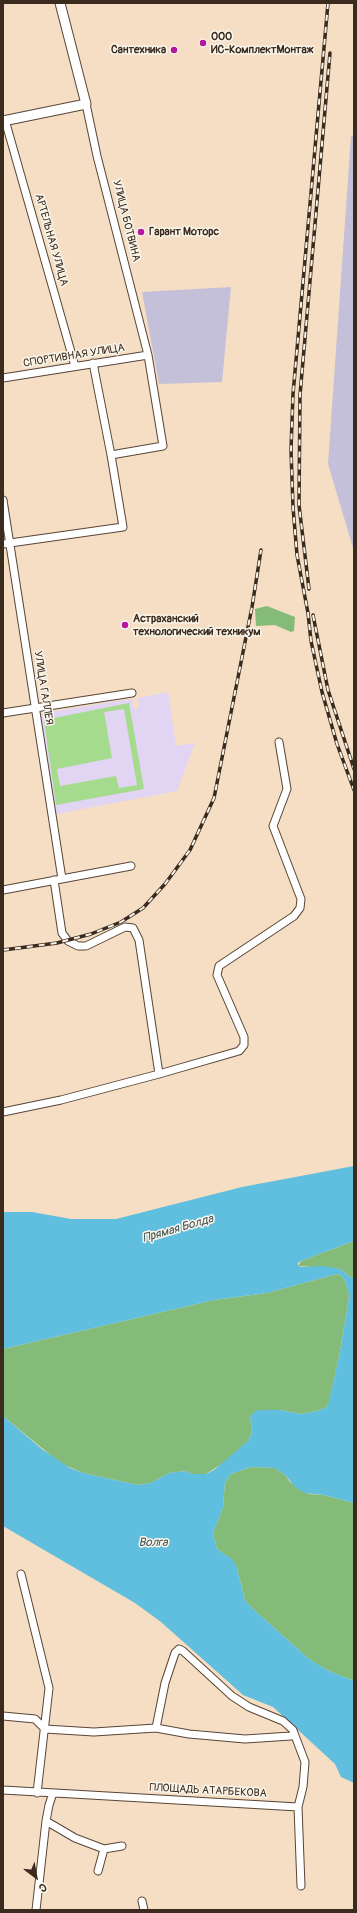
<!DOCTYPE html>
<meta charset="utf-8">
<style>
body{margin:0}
#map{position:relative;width:357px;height:1913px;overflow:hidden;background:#f5dec3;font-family:Pangolin,sans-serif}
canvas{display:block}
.frame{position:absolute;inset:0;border:4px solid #3b2a1e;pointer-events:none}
.north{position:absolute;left:16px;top:1857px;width:40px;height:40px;-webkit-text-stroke:3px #fbf7ec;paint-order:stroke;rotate:148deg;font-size:11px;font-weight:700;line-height:16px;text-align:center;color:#3b2a1e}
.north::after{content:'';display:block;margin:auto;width:14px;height:18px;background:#3b2a1e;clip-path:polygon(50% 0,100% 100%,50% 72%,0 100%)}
</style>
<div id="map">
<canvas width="357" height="1913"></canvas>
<div class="frame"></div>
<div class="north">С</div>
</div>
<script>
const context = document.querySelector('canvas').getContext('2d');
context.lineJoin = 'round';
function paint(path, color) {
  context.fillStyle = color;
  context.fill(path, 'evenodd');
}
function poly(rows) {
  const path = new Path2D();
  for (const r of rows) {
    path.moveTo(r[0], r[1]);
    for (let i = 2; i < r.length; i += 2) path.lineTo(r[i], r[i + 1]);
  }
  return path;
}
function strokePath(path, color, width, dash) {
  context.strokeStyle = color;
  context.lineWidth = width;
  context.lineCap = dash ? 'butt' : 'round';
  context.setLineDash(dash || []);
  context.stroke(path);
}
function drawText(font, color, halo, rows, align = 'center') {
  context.font = font + ' Pangolin,sans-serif';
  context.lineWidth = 3;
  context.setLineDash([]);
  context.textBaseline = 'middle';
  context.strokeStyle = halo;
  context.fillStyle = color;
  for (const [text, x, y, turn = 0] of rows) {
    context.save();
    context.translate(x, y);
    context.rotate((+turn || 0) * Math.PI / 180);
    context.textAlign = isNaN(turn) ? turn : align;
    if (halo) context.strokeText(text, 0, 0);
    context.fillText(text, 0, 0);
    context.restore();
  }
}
paint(poly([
 [168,692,176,746,195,743,177,791,56,814,39,714,129,699,132,699,134,709,139,708,138,698]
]), '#e2d4f3');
paint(poly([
 [354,135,354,551,328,464,351,136],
 [231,287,222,382,159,384,142,292]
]), '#c5c0da');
paint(poly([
 [129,703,144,789,56,805,44,720],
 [124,709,137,785,119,788,116,776,60,786,57,769,112,758,104,712]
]), '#a5db8c');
paint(poly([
 [267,606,295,617,294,631,291,632,275,625,256,626,255,609],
 [354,1241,354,1278,350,1277,340,1269,298,1266,301,1261],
 [337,1274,342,1276,345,1281,349,1295,348,1304,339,1357,329,1402,327,1407,317,1411,301,1414,280,1410,259,1410,250,1417,252,1431,249,1440,228,1460,206,1474,192,1474,185,1471,169,1473,151,1483,138,1485,83,1473,60,1463,3,1416,3,1349,214,1300,267,1293],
 [251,1467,275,1468,285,1475,290,1482,309,1494,324,1495,354,1503,354,1681,327,1670,309,1659,253,1609,245,1600,237,1568,227,1556,217,1549,213,1534,223,1507,225,1482,231,1474]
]), '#84bb78');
paint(poly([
 [354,1166,354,1241,301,1261,298,1263,298,1266,302,1267,324,1266,340,1269,350,1277,354,1278,354,1503,324,1495,305,1493,296,1488,285,1475,275,1468,251,1467,231,1474,225,1482,223,1507,213,1534,217,1549,233,1560,237,1568,245,1600,253,1609,309,1659,327,1670,354,1681,354,1783,341,1777,335,1764,273,1707,243,1695,161,1622,135,1603,3,1526,3,1416,43,1450,70,1468,83,1473,138,1485,151,1483,169,1473,185,1471,192,1474,206,1474,214,1470,249,1440,252,1431,250,1417,254,1412,259,1410,280,1410,301,1414,317,1411,327,1407,329,1401,339,1357,348,1304,349,1295,345,1281,342,1276,337,1274,267,1293,214,1300,3,1349,3,1212,32,1212,71,1219,116,1219,242,1187]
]), '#60bede');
const minor = poly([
 [86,104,97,156,148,355,163,446,111,455],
 [5,120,75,366],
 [3,378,148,355],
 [3,500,62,879],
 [3,544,123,527,111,455,93,363],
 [3,713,132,693],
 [54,880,62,933,68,941,78,946,86,946,125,927,133,928,139,940,159,1074],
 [3,890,131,866],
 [3,1112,61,1100,159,1074,239,1051,244,1045,244,1037,217,975,219,966,294,916,300,908,301,899,273,826,287,789,279,742],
 [21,1574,49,1688,37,1793],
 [3,1716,35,1719,45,1729,94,1732,156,1728,189,1734,245,1739,291,1736,294,1733,293,1730,283,1721,249,1707,232,1696,183,1651,179,1649,175,1653,165,1683,156,1728],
 [294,1733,305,1762,303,1787,298,1807,301,1886],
 [3,1790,298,1807],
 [46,1821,75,1838,104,1849,122,1846],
 [98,1871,104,1849],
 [142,1901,144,1910],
 [36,1910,46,1821,49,1805,53,1793]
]);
const tertiary = poly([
 [3,121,86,104,60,3]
]);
strokePath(minor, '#574537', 9);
strokePath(tertiary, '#574537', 11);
strokePath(minor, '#fff', 7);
strokePath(tertiary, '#fff', 9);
const rail = poly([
 [328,3,293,394,291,450,293,507,297,555,308,613,311,641,322,692,337,744,354,790],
 [309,589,299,505,300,395,330,53],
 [313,615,328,690,354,769],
 [3,950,57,943,91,934,121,922,143,908,165,884,190,850,214,798,252,607,261,550]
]);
strokePath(rail, '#3b2a1e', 3.5);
strokePath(rail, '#fbf7ec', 2, [6]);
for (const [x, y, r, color] of [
 [203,43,4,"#b5179e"],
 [174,50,4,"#b5179e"],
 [141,232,4,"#b5179e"],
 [125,625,4,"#b5179e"]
]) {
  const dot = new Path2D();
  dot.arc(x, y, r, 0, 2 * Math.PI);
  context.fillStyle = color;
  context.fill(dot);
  strokePath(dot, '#fbf7ec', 1.5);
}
drawText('bold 11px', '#3b2a1e', '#fbf7ec', [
 ["ООО",211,37],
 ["ИС-КомплектМонтаж",211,50],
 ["Сантехника",166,50,"right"],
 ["Гарант Моторс",149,232],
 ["Астраханский",133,619],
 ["технологический техникум",133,632]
], 'left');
drawText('11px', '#3b2a1e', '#fbf7ec', [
 ["УЛИЦА БОТВИНА",126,221,76],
 ["АРТЕЛЬНАЯ УЛИЦА",51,240,74],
 ["СПОРТИВНАЯ УЛИЦА",74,356,-9],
 ["УЛИЦА ГАЛЛЕЯ",43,688,81],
 ["ПЛОЩАДЬ АТАРБЕКОВА",208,1791,3]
]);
drawText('italic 12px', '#465658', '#fbf7ec', [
 ["Прямая Болда",178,1229,-16],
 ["Волга",153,1543]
]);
</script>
